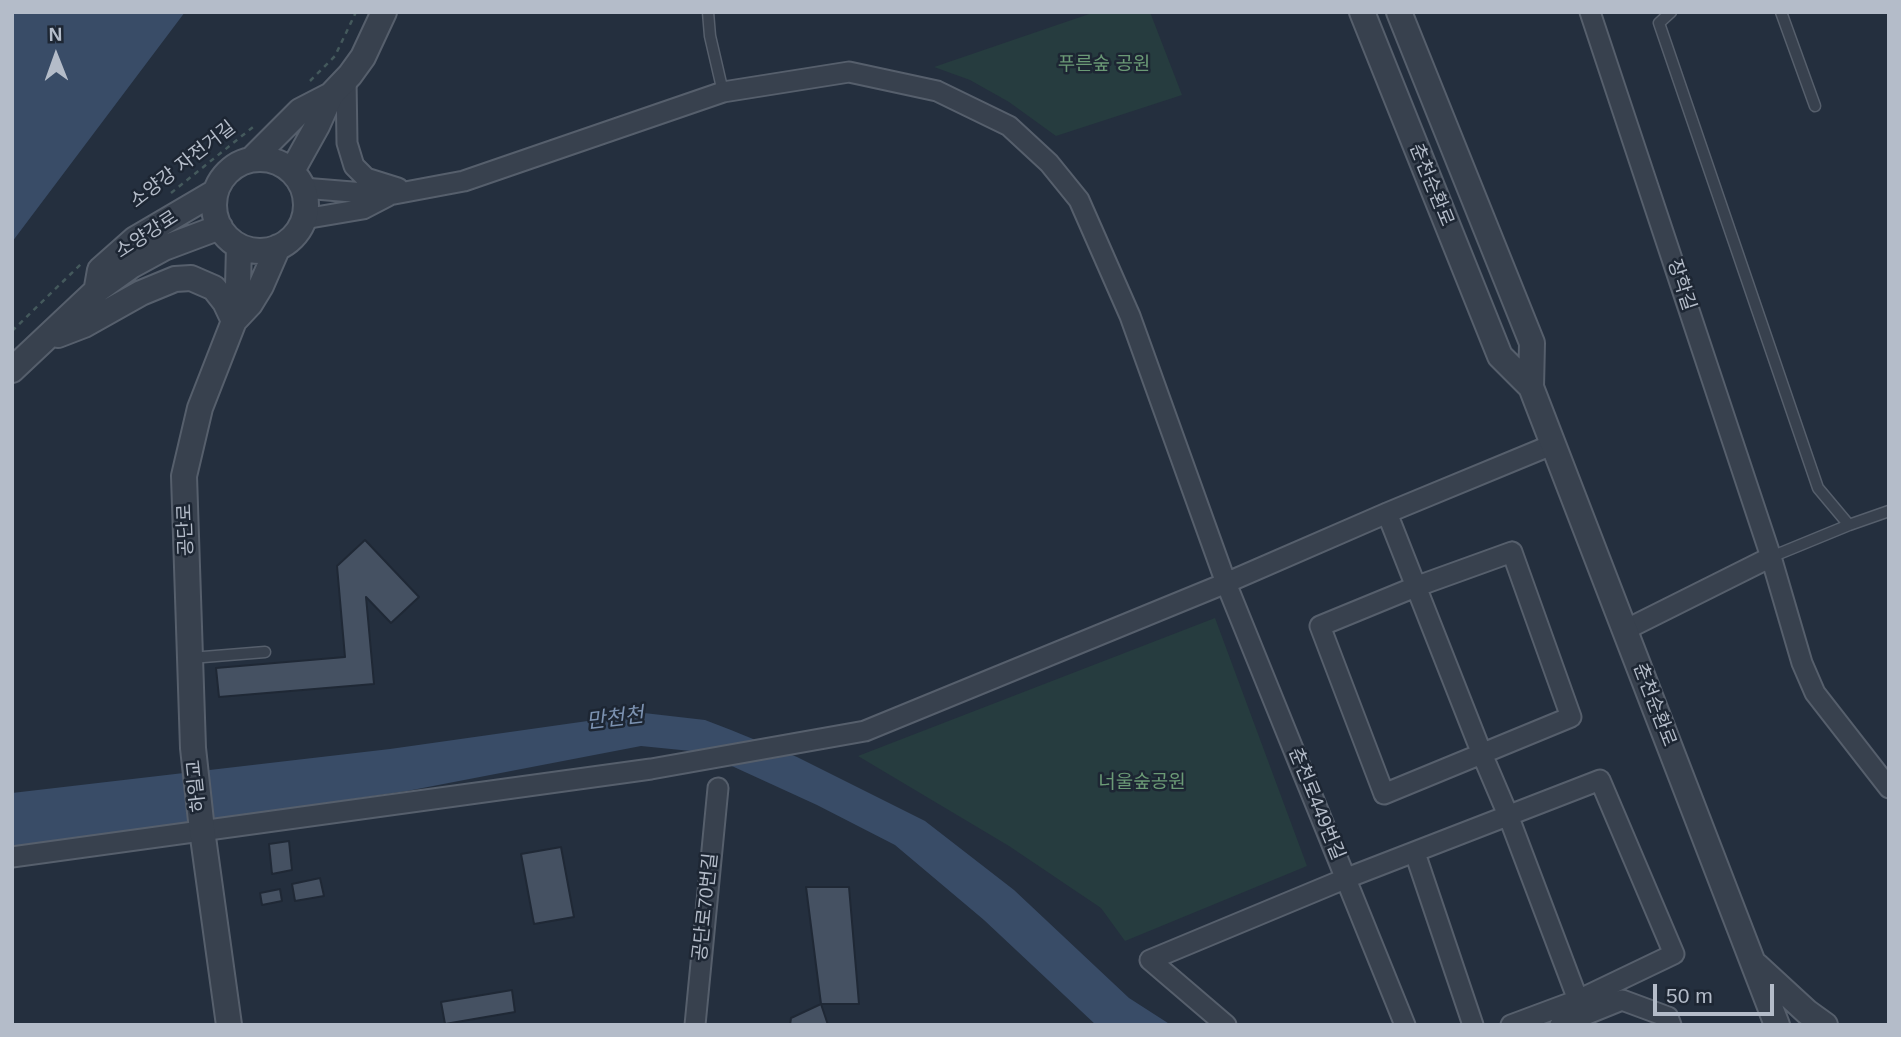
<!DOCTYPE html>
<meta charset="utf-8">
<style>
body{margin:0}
#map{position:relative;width:1901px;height:1037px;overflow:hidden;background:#242f3e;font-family:Arial,sans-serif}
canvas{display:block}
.frame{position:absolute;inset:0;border:14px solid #b4bcc9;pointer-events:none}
.north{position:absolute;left:21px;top:21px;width:70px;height:70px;-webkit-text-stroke:5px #1d2633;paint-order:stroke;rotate:359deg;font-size:19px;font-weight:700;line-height:28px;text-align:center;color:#b4bcc9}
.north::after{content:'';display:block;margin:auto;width:24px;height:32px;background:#b4bcc9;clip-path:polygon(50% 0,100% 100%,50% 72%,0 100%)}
.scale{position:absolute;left:1653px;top:984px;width:121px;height:32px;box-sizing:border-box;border:4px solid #b4bcc9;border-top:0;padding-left:9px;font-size:21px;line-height:24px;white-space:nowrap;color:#b4bcc9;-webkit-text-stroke:5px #1d2633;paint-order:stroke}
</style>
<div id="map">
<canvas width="1901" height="1037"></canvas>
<div class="frame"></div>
<div class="north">N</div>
<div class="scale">50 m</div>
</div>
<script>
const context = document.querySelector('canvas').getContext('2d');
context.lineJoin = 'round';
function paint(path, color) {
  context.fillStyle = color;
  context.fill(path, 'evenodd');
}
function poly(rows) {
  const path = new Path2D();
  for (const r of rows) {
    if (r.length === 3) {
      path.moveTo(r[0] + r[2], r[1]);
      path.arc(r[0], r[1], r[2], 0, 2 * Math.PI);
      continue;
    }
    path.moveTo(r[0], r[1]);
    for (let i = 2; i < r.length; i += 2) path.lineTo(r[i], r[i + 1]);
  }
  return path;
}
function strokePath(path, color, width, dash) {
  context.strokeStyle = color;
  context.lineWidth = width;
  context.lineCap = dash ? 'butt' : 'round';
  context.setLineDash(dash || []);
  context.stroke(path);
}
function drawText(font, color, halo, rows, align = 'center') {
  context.font = font + ' Arial,"Noto Sans KR",sans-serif';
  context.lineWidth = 5;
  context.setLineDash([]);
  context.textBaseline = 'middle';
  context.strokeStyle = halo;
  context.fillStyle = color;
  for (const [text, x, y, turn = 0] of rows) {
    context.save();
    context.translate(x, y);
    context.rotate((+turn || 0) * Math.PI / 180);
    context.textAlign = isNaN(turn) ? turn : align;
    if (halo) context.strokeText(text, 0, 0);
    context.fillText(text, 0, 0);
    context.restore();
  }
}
paint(poly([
 [1095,12,1150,12,1182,95,1056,136,1009,102,970,80,934,67],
 [1215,618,1307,866,1125,941,1101,908,1009,846,858,756]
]), '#263c3f');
paint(poly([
 [12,12,185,12,12,242],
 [644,713,705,720,731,730,797,757,925,821,1014,890,1129,998,1171,1025,1096,1025,984,920,895,845,817,805,734,767,691,751,641,746,407,791,148,829,12,846,12,793,390,749]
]), '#394c67');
const building = poly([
 [365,540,419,597,391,623,366,597,374,684,219,697,216,668,345,657,337,566,365,540],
 [289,841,292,870,272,874,269,844,289,841],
 [561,847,574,917,534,924,521,854,561,847],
 [320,878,324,896,295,901,292,884,320,878],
 [806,887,849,887,859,1004,821,1004,806,887],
 [280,889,282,901,262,905,260,893,280,889],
 [512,990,515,1012,445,1024,441,1002,512,990],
 [821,1004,828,1025,790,1025,791,1018,821,1004]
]);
paint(building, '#455162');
strokePath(building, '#1f2835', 2);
const service = poly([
 [708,12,710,36,723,92],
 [1671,12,1659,23,1818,488,1849,525],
 [1781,12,1815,106],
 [1771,557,1849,525,1889,511],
 [191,658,265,652]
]);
const minor = poly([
 [1590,12,1771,557,1802,663,1815,693,1889,788],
 [346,79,347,143,354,166,366,178,398,188],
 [303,188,389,195,464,181,723,92,849,72,937,91,1009,126,1049,163,1079,200,1130,316,1226,583,1405,1025],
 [304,219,363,209,388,196],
 [1387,513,1482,754,1508,815,1578,1000],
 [1512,552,1571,717,1384,794,1320,626,1415,587,1512,552],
 [1625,630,1771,557],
 [1415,853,1473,1025],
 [12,857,651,769,865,731,1226,583,1387,513,1554,444],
 [695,1025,718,788],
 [1226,1025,1150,960,1347,878,1600,780,1674,954,1578,1000,1511,1025],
 [1560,1025,1622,1000,1668,1017,1671,1025]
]);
const tertiary = poly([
 [1362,12,1500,356,1531,387,1777,1025],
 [1399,12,1532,343,1531,387],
 [252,159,300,111,331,95,350,75,363,57,384,12],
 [260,205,46],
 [292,171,317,126,331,95],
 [97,287,100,270,135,239,215,192],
 [234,321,250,304,261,286,278,247],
 [58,335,84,325,141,293,175,279,191,278,214,288,225,302,234,321],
 [12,370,96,291,131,266,164,248,220,227],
 [1757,966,1807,1012,1825,1025],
 [229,1025,202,830,193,748,184,476,200,408,234,321,238,286,239,246]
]);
strokePath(service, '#565f6c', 13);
strokePath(minor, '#565f6c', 23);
strokePath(tertiary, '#565f6c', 28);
strokePath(poly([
 [310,81,335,56,356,12],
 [171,193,253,127],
 [12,331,81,264]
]), '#44595c', 2.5, [5, 5]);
strokePath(service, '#38414e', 10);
strokePath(minor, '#38414e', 19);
strokePath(tertiary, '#38414e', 24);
drawText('19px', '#6b9a76', '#1d2633', [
 ["푸른숲 공원",1104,65],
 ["너울숲공원",1142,783]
]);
drawText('19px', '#b4bcc9', '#1d2633', [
 ["소양강 자전거길",183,165,-38],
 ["춘천순환로",1431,185,68],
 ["소양강로",147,235,-33],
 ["장학길",1681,285,72],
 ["공단로",186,530,-92],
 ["춘천순환로",1654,705,69],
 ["하일교",197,786,-96],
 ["춘천로449번길",1316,804,68],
 ["공단로70번길",706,907,-84]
]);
drawText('italic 21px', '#7c92b1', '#1d2633', [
 ["만천천",615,719,-7]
]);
</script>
